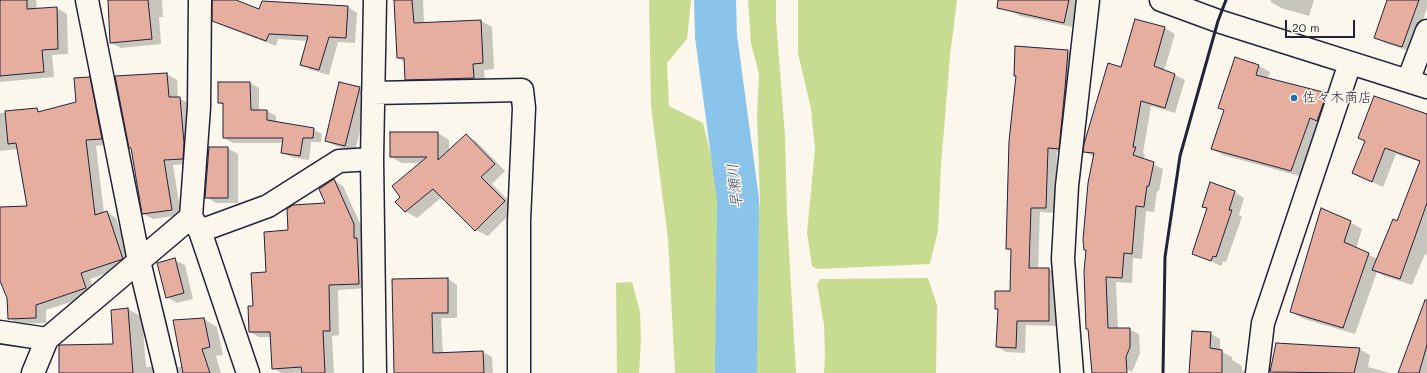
<!DOCTYPE html>
<meta charset="utf-8">
<style>
body{margin:0}
#map{position:relative;width:1427px;height:373px;overflow:hidden;background:#fbf7ec;font-family:Mali,sans-serif}
canvas{display:block}
.scale{position:absolute;left:1285px;top:20px;width:70px;height:18px;box-sizing:border-box;border:2px solid #22223b;border-top:0;padding-left:5px;font-size:12px;line-height:14px;white-space:nowrap;color:#22223b;-webkit-text-stroke:3px #fbf7ec;paint-order:stroke}
</style>
<div id="map">
<canvas width="1427" height="373"></canvas>
<div class="scale">20 m</div>
</div>
<script>
const context = document.querySelector('canvas').getContext('2d');
context.lineJoin = 'round';
function paint(path, color) {
  context.fillStyle = color;
  context.fill(path, 'evenodd');
}
function poly(rows) {
  const path = new Path2D();
  for (const r of rows) {
    path.moveTo(r[0], r[1]);
    for (let i = 2; i < r.length; i += 2) path.lineTo(r[i], r[i + 1]);
  }
  return path;
}
function strokePath(path, color, width, dash) {
  context.strokeStyle = color;
  context.lineWidth = width;
  context.lineCap = dash ? 'butt' : 'round';
  context.setLineDash(dash || []);
  context.stroke(path);
}
function drawText(font, color, halo, rows, align = 'center') {
  context.font = font + ' Mali,"Klee One",sans-serif';
  context.lineWidth = 3;
  context.setLineDash([]);
  context.textBaseline = 'middle';
  context.strokeStyle = halo;
  context.fillStyle = color;
  for (const [text, x, y, turn = 0] of rows) {
    context.save();
    context.translate(x, y);
    context.rotate((+turn || 0) * Math.PI / 180);
    context.textAlign = isNaN(turn) ? turn : align;
    if (halo) context.strokeText(text, 0, 0);
    context.fillText(text, 0, 0);
    context.restore();
  }
}
paint(poly([
 [649,0,691,0,687,39,667,63,669,106,703,123,722,200,720,298,724,373,675,373,668,239,651,106],
 [748,0,776,0,776,20,785,136,787,214,796,373,750,373,748,303,760,201,757,117,759,74,751,43],
 [798,0,957,0,950,56,941,165,938,230,930,264,817,269,812,266,807,233,815,149,811,109,798,53],
 [928,278,937,305,936,373,824,373,825,355,824,325,817,284,821,279],
 [632,282,640,312,641,341,639,373,617,373,616,283]
]), '#c8dc91');
paint(poly([
 [0,0,36,0,37,9,57,8,67,14,68,54,52,55,54,77,0,82],
 [109,0,162,0,163,17,159,17,161,44,121,48,111,43],
 [213,0,218,0,260,10,348,7,357,13,355,43,338,42,329,75,311,70,302,64,308,41,278,39,276,46,223,26,213,20],
 [395,0,423,0,424,23,481,21,492,27,494,69,484,70,485,84,417,86,406,79,405,62,398,58],
 [1014,0,1078,0,1079,1,1072,27,1020,16,1012,11],
 [1271,0,1314,0,1309,16,1281,8,1271,2],
 [1388,0,1427,0,1427,8,1412,52,1385,43,1375,37],
 [1135,20,1165,28,1175,34,1164,71,1175,75,1185,80,1175,113,1151,106,1143,153,1145,154,1144,160,1163,169,1159,191,1157,191,1154,212,1146,211,1142,259,1133,258,1132,283,1116,282,1118,329,1129,329,1139,334,1140,353,1132,372,1101,358,1094,157,1084,151,1122,68],
 [1068,51,1077,56,1068,154,1057,152,1055,213,1040,212,1038,269,1049,269,1058,274,1057,326,1026,325,1025,353,1006,352,997,347,998,310,996,308,1011,292,1012,251,1007,248],
 [1259,66,1270,72,1268,79,1326,94,1338,101,1303,177,1223,155,1212,149,1225,111,1220,108],
 [167,74,177,80,178,98,189,103,192,164,173,165,181,215,153,219,143,214,132,149,130,148],
 [89,78,99,84,111,144,96,146,104,213,107,212,116,218,132,264,90,279,95,294,46,310,46,323,18,324,9,318,28,207,18,149,0,151,0,113,37,110,41,112,77,103],
 [250,83,259,88,259,111,267,111,276,116,276,123,313,129,322,134,321,142,311,142,309,160,291,157,282,152,284,143,233,143,224,138,224,105,219,103],
 [360,88,370,93,355,151,336,146,326,141],
 [1427,115,1427,255,1425,254,1412,285,1384,276,1377,272,1355,334,1304,319,1292,312,1350,222,1362,229,1356,249,1378,259,1398,222,1420,162,1396,154,1383,187,1353,173,1366,142,1359,138],
 [438,133,449,140,449,151,466,135,477,142,505,171,492,184,516,208,488,236,476,230,442,197,417,218,405,211,402,197,421,163,402,163,391,157],
 [228,148,238,154,238,203,216,203,206,197],
 [334,180,343,186,363,230,368,288,338,290,339,335,332,336,334,373,281,373,273,368,271,337,259,337,250,332,254,307,268,273,289,231,327,204],
 [1235,192,1244,198,1239,215,1242,217,1226,262,1223,261,1221,266,1193,253,1207,209,1203,206],
 [175,260,185,265,193,299,177,303,167,297],
 [448,279,457,285,457,318,441,318,443,354,483,352,492,357,493,373,395,373],
 [128,309,142,317,146,367,151,367,161,373,60,373,114,345],
 [204,319,217,327,223,355,216,356,221,373,179,373,178,367,183,367],
 [1427,328,1427,373,1399,373],
 [1210,333,1220,339,1220,351,1232,357,1232,360,1242,366,1242,371,1248,373,1191,373],
 [1359,349,1370,355,1368,367,1390,373,1274,373,1271,371]
]), '#0003');
strokePath(poly([
 [715,0,716,36,738,200,736,373]
]), '#8bc4ea', 42);
const building = poly([
 [0,0,27,0,27,9,57,7,58,49,42,50,44,72,0,76,0,0],
 [108,0,148,0,152,39,110,43,108,0],
 [212,0,236,0,259,9,262,1,348,6,346,38,329,37,319,70,300,65,308,36,269,34,266,41,212,21,212,0],
 [394,0,412,0,414,23,481,20,483,63,473,64,474,78,405,80,404,58,397,58,394,0],
 [998,0,1069,0,1064,23,997,8,998,0],
 [1387,0,1419,0,1402,47,1374,38,1387,0],
 [1135,19,1165,27,1154,66,1175,74,1165,108,1141,101,1133,147,1136,147,1133,155,1154,162,1149,186,1147,186,1144,207,1136,206,1132,254,1124,253,1122,278,1106,277,1108,328,1130,328,1130,347,1126,357,1127,373,1092,373,1088,329,1086,329,1084,271,1086,250,1084,250,1083,240,1088,183,1094,153,1083,152,1084,144,1108,63,1121,67,1135,19],
 [1015,46,1068,50,1065,88,1059,149,1048,148,1046,208,1031,208,1029,268,1049,268,1049,321,1017,321,1016,348,996,347,998,309,995,309,995,291,1010,291,1011,249,1006,249,1009,141,1016,76,1014,76,1015,46],
 [1235,57,1259,65,1256,75,1327,93,1317,121,1310,118,1291,171,1211,149,1224,110,1218,108,1235,57],
 [167,73,169,97,180,97,184,143,183,159,164,160,172,210,142,214,131,148,129,148,115,76,167,73],
 [90,77,102,139,86,140,95,215,107,211,123,259,81,273,86,288,36,305,36,318,8,319,7,298,0,281,0,207,27,206,16,143,8,144,5,111,37,108,38,112,76,102,74,78,90,77],
 [218,82,250,82,251,110,267,110,267,120,314,128,313,138,303,138,300,156,281,153,283,138,223,138,223,103,218,103,218,82],
 [339,82,360,87,345,146,325,141,339,82],
 [1374,96,1427,114,1427,203,1400,279,1372,270,1393,219,1397,221,1420,161,1385,148,1372,182,1352,173,1365,141,1358,138,1374,96],
 [390,132,438,132,438,160,466,134,495,164,481,177,505,201,475,231,433,189,405,212,395,202,400,197,392,186,427,157,390,157,390,132],
 [209,147,228,147,228,198,205,198,209,147],
 [334,179,354,224,354,238,357,238,359,284,329,285,330,331,323,331,325,373,302,373,301,367,272,369,270,332,249,332,248,306,253,306,251,273,266,272,264,232,288,230,287,209,293,205,325,203,319,189,334,179],
 [1210,182,1235,191,1229,210,1232,210,1216,257,1213,256,1211,261,1192,254,1207,208,1202,207,1210,182],
 [1321,208,1351,221,1344,242,1369,253,1343,328,1290,312,1321,208],
 [175,258,184,293,166,298,157,263,175,258],
 [448,278,448,313,432,313,433,353,483,351,484,373,394,373,392,279,448,278],
 [1425,300,1427,300,1427,345,1419,373,1398,373,1425,300],
 [128,308,133,373,59,373,59,345,113,344,111,310,128,308],
 [204,318,210,347,202,349,210,373,183,373,173,320,204,318],
 [1192,331,1211,332,1210,348,1222,350,1222,373,1189,373,1192,331],
 [1276,343,1360,348,1354,373,1270,372,1276,343]
]);
paint(building, '#e6ae9f');
strokePath(building, '#22223b', 1);
const minor = poly([
 [87,0,139,261,166,373],
 [200,0,199,107,191,217,200,231,248,373],
 [375,0,372,159,375,373],
 [1161,0,1218,21,1427,87],
 [1408,81,1427,31],
 [373,93,522,90,524,108,519,221,519,373],
 [200,231,268,206,339,161,372,159],
 [0,332,47,339],
 [33,373,47,339,191,217],
 [1072,373,1063,259,1067,186,1088,0],
 [1257,373,1263,323,1350,63]
]);
strokePath(minor, '#22223b', 25);
strokePath(minor, '#fbf7ec', 22);
strokePath(poly([
 [1163,373,1165,257,1180,156,1218,21,1226,0]
]), '#22223b', 3);
for (const [x, y, r, color] of [
 [1294,98,4,"#1f6fb2"]
]) {
  const dot = new Path2D();
  dot.arc(x, y, r, 0, 2 * Math.PI);
  context.fillStyle = color;
  context.fill(dot);
  strokePath(dot, '#fbf7ec', 1.5);
}
drawText('14px', '#22223b', '#fbf7ec', [
 ["佐々木商店",1302,98]
], 'left');
drawText('italic 15px', '#425370', '#fbf7ec', [
 ["早瀬川",735,186,-96]
]);
</script>
